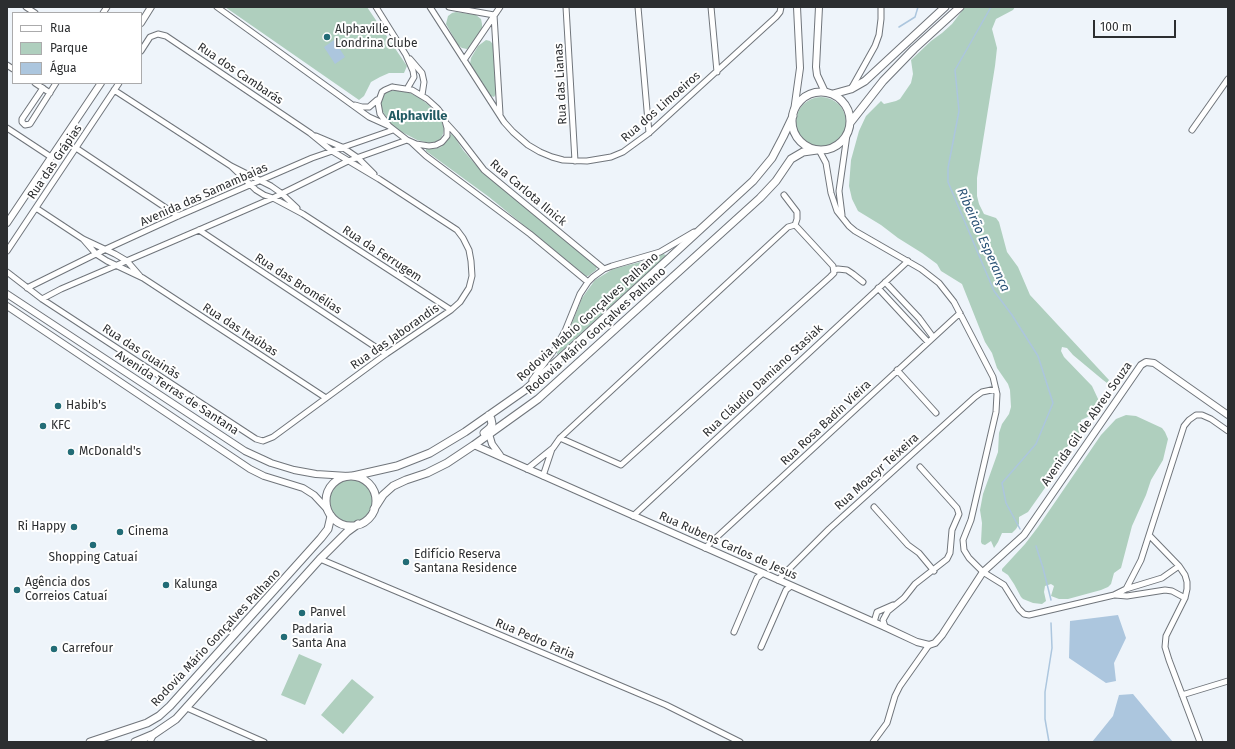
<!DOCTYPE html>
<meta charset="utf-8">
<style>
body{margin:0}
#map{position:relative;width:1235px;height:749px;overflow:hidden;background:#eef4fa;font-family:"Fira Sans",sans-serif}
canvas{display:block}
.frame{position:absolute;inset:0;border:8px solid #2c2e30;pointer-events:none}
.legend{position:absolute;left:12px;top:12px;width:130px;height:72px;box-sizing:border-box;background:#fff;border:1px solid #ababac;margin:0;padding:5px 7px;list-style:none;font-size:12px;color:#2c2e30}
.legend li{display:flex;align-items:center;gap:8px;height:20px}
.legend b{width:20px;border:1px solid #ababac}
.scale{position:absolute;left:1093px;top:20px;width:83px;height:18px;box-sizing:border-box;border:2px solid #2c2e30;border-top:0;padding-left:5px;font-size:12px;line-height:14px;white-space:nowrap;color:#2c2e30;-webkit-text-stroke:3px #fff;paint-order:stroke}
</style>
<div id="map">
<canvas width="1235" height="749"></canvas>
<div class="frame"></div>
<ul class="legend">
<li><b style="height:5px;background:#fff"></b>Rua</li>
<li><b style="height:11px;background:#afcfbe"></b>Parque</li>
<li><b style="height:11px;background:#acc6de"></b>Água</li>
</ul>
<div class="scale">100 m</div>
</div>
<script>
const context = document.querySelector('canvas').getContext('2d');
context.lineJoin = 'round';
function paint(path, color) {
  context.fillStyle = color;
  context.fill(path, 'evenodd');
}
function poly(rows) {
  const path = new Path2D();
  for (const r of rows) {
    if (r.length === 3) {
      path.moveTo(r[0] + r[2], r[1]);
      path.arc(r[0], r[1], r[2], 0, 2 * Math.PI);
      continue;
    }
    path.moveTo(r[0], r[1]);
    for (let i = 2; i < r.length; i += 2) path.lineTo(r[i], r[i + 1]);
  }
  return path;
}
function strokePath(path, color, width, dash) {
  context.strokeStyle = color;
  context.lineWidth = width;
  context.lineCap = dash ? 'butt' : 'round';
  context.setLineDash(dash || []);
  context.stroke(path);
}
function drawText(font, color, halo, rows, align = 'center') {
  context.font = font + ' "Fira Sans",sans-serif';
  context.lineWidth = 4;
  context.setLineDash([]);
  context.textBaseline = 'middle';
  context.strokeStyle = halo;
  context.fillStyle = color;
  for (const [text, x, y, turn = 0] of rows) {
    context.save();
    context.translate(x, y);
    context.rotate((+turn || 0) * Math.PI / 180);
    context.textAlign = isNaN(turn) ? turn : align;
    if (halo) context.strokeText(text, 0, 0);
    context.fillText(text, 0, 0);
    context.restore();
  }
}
paint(poly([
 [225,7,367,7,407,66,404,73,389,73,380,77,371,82,364,96,359,100],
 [965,7,1015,7,1013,10,996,19,992,29,997,48,995,66,977,178,977,196,979,204,984,214,996,218,999,222,1007,252,1018,267,1030,295,1109,380,1107,383,1103,380,1073,355,1067,348,1062,347,1061,351,1064,357,1092,386,1099,401,1098,406,1092,415,1081,420,1079,434,1073,442,1064,449,1059,468,1028,512,1019,517,1019,524,1016,529,1012,533,1002,533,998,542,994,548,991,541,985,545,982,544,981,542,982,523,980,510,983,494,998,452,999,433,1002,424,1009,414,1011,407,1010,390,1008,384,997,368,992,353,985,342,962,284,941,271,937,264,922,253,898,238,881,225,858,211,852,199,849,186,851,160,859,131,866,116,881,101,884,104,896,101,900,99,911,83,913,74,911,60,931,41,942,33,952,24],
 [456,12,476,15,481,19,482,24,482,28,470,47,467,49,462,48,458,45,446,24,448,16,452,13],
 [486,40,490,41,493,44,496,94,494,97,491,96,470,64,471,58,478,46],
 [397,90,410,93,420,98,437,112,442,122,444,129,443,134,440,140,435,142,429,143,417,140,400,131,391,124,383,112,381,106,381,100,386,92],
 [821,122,25],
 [452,133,463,150,481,171,597,267,596,270,588,276,586,276,489,197,426,151,426,149,433,149,441,147],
 [663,254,666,255,664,258,557,355,557,353,569,330,582,298,595,280,613,269,648,260],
 [1126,415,1136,416,1162,428,1165,432,1168,439,1163,460,1151,480,1146,495,1132,526,1121,568,1114,573,1111,584,1108,587,1101,590,1068,599,1059,599,1051,596,1054,586,1051,584,1045,586,1044,592,1046,601,1042,604,1033,603,1023,599,1021,597,1014,584,1008,575,1002,571,1002,569,1025,544,1038,527,1101,435,1116,419],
 [351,501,21],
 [299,654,322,664,305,705,281,695],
 [352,679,374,697,343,734,321,715]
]), '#afcfbe');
paint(poly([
 [334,40,345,57,335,64,324,47],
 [1118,615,1126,638,1114,663,1116,681,1106,683,1069,658,1070,621],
 [1133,694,1173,742,1092,742,1113,716,1119,695]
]), '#acc6de');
strokePath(poly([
 [991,7,955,70,959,111,948,168,948,182,994,291,1012,315,1038,356,1053,403,1036,444,1002,483,1006,503,1020,529],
 [899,27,915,17,918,7],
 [1036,546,1043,568,1051,600],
 [1049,742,1045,719,1045,692,1052,648,1051,623]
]), '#acc6de', 1.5);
const minor = poly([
 [26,7,35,13],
 [217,7,369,117,389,126],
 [376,7,406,55,413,71,414,77,407,89],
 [430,7,504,122,513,132,528,145,540,152,552,157,563,160,587,161,611,157,623,152,649,133,776,17,780,12,781,7],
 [449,7,494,15],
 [566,7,575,161],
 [638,7,649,133],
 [711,7,717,72],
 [103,13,107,7],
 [494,15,500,114],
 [410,59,422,73,424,82,422,95],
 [464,60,500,7],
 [7,65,13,69],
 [35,83,50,93],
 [392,87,412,90,427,99,437,108,444,117,447,128,447,136,442,142,436,145,429,146,416,144,407,140,389,126,380,114,378,103,382,92,385,90,392,87],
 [43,88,22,119,22,122,25,125,30,124,56,83],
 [851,89,875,46,879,35,881,19,881,7],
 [114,90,231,166,271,186,281,193,297,208],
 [355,105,362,107,369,107,377,100],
 [447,124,457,135,484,170,604,269],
 [7,128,51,157],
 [1192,130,1228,79],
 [316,136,342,147,358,158,374,174],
 [411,142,426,156,530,234,588,282],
 [76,148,178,216],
 [819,150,826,163,831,193,837,211,849,226,855,231,921,269,939,283,954,302,993,377,997,394,996,412,971,520,963,540,964,550,969,558,983,572,1004,585,1019,609,1024,614,1029,615,1114,595,1126,589,1162,578,1179,566],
 [231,166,256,190,264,195,273,198,303,214,451,310],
 [784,195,797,212,797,219,795,225],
 [36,208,83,239,115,254,127,261,140,276],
 [842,215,839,191,847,135],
 [199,230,386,354],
 [83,239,96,254,107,261,143,278,326,398],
 [7,251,119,83],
 [834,270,838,269,847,270,853,274,863,282],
 [7,272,42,299,256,439,263,441,273,437,386,354,451,310,460,302,469,288,472,276,471,261,469,250,463,238,457,230,379,179,332,151,310,133,166,36,158,34,150,37,141,51],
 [885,282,919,318,933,337],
 [27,288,106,249,178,216,312,158,393,130],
 [878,288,928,342],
 [42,299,61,289,199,230,273,198,348,161,407,140],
 [897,370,936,413],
 [532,380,555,349,565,331,580,294,588,282,593,277,604,269,612,266,660,252,694,232],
 [527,469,553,448,560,438,788,227,795,225,797,227,833,266,834,273,830,277,621,465,560,438],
 [543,476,552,449],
 [874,507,908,545,919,553,934,571],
 [633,516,908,261],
 [705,548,960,313],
 [320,559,666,705,740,742],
 [778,580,829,529,975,397,982,392,996,389],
 [1126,589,1141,560,1149,535],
 [1115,595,1127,596,1165,590,1172,591,1185,598],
 [874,622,877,612,893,605],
 [885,627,883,620,888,611,904,598,915,584,947,559,950,553,952,530,959,514,957,508,920,467],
 [734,632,757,578,763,573],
 [761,647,786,590,791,586],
 [1182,695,1228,681],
 [187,708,264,742],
 [150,742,154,734],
 [873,742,887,723,895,696,900,686,929,645],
 [1200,742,1169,660,1165,647,1166,636,1185,598,1187,589,1187,582,1185,575,1179,566,1149,535,1184,426,1189,420,1196,415,1202,415,1211,419,1228,431]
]);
const tertiary = poly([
 [819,7,816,67,817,75,825,92],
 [141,23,151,7],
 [794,111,800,68,797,7],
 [7,223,101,83],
 [7,294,245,451,271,463,294,470,316,474,348,476],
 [7,306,250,469,264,476,303,488,314,495,327,509],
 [489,434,492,444,500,455],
 [474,445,885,627,917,642,929,645,935,643,942,635,983,572,1024,535,1141,365,1146,362,1154,363,1228,415]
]);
const secondary = poly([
 [821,121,29],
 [833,94,851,89,865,81,945,7],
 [850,123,883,81,914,49,960,7],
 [484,433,490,428,492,424,491,419,489,415],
 [353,476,397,466,430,453,465,432,525,390,566,353,753,181,772,158,783,137,793,116],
 [351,501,25],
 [374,509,383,495,393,486,406,480,427,473,447,463,474,445,538,399,760,198,776,181,791,159,803,152,817,150],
 [90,742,147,723,159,716,170,706,321,538,328,529,331,516],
 [135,742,154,734,176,719,320,559,347,532,358,524]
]);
strokePath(minor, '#70757b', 7);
strokePath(tertiary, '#70757b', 8);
strokePath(secondary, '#70757b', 9);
strokePath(minor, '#fff', 5);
strokePath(tertiary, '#fff', 6);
strokePath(secondary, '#fff', 7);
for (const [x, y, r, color] of [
 [327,37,4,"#226c76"],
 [58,406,4,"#226c76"],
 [43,426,4,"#226c76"],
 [71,452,4,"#226c76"],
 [74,527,4,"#226c76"],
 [120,532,4,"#226c76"],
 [93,545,4,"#226c76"],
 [406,562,4,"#226c76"],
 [166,585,4,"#226c76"],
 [17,590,4,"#226c76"],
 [302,613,4,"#226c76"],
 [284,637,4,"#226c76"],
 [54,649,4,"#226c76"]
]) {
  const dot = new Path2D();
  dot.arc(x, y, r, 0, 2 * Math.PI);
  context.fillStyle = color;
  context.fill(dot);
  strokePath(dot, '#fff', 1.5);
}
drawText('12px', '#2c2e30', '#fff', [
 ["Alphaville",335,30],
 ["Londrina Clube",335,44],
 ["Habib's",66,406],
 ["KFC",51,426],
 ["McDonald's",79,452],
 ["Ri Happy",66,527,"right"],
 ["Cinema",128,532],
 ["Edifício Reserva",414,555],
 ["Santana Residence",414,569],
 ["Shopping Catuaí",93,558,"center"],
 ["Agência dos",25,583],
 ["Correios Catuaí",25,597],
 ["Kalunga",174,585],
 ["Panvel",310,613],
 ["Padaria",292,630],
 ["Santa Ana",292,644],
 ["Carrefour",62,649]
], 'left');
drawText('12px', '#2c2e30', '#fff', [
 ["Rua dos Cambarás",240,74,34],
 ["Rua das Lianas",561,84,-93],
 ["Rua dos Limoeiros",661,107,-41],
 ["Rua das Grápias",55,162,-56],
 ["Rua Carlota Ilnick",528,193,40],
 ["Avenida das Samambaias",204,195,-24],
 ["Rua da Ferrugem",382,254,33],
 ["Rua das Bromélias",298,284,33],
 ["Rodovia Mabio Gonçalves Palhano",588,317,-42],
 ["Rua das Itaúbas",240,330,33],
 ["Rodovia Mário Gonçalves Palhano",596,331,-42],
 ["Rua das Jaborandis",395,337,-35],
 ["Rua das Guainãs",141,352,33],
 ["Rua Cláudio Damiano Stasiak",763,381,-43],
 ["Avenida Terras de Santana",177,393,33],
 ["Rua Rosa Badin Vieira",826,423,-43],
 ["Avenida Gil de Abreu Souza",1087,424,-55],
 ["Rua Moacyr Teixeira",877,472,-42],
 ["Rua Rubens Carlos de Jesus",728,546,24],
 ["Rodovia Mário Gonçalves Palhano",216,638,-47],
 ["Rua Pedro Faria",535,639,23]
]);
drawText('bold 13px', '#225b63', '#fff', [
 ["Alphaville",418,116]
]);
drawText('italic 13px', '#2a5275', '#fff', [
 ["Ribeirão Esperança",983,240,66]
]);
</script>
